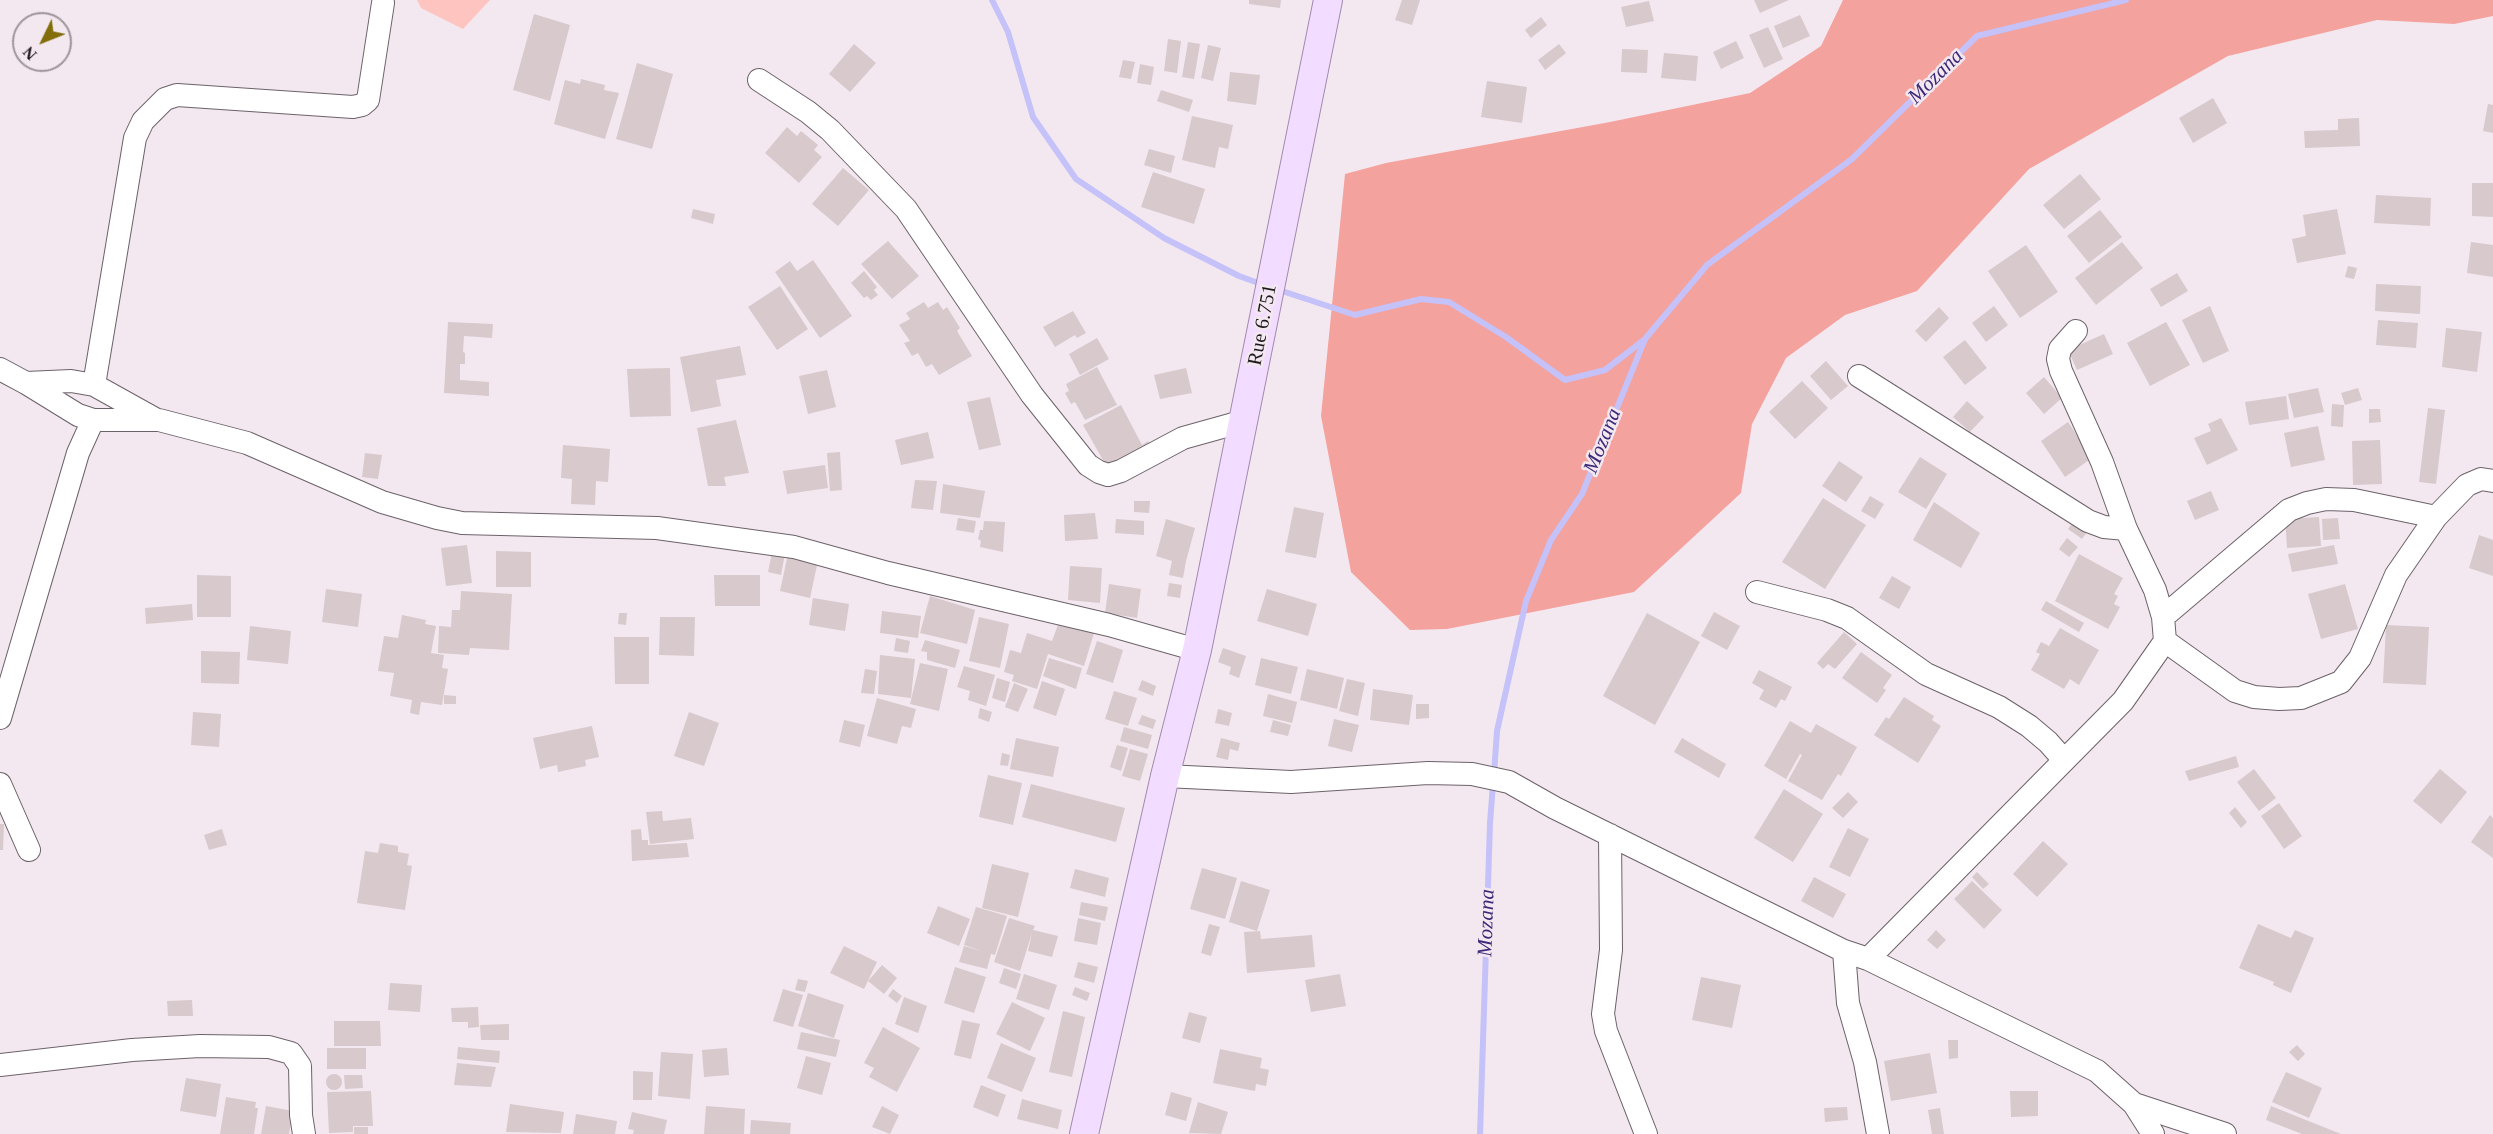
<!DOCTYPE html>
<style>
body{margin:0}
#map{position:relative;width:2493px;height:1134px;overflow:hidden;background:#f4e8f0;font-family:Georgia,serif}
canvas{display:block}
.north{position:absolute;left:12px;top:12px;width:60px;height:60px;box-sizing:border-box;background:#f4e8f0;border:2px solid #9e959b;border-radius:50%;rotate:227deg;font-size:16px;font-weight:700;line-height:24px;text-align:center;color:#1d191c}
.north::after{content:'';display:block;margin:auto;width:21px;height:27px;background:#826d0a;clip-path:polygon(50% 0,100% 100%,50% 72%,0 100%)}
</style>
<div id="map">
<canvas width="2493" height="1134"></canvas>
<div class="north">N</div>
</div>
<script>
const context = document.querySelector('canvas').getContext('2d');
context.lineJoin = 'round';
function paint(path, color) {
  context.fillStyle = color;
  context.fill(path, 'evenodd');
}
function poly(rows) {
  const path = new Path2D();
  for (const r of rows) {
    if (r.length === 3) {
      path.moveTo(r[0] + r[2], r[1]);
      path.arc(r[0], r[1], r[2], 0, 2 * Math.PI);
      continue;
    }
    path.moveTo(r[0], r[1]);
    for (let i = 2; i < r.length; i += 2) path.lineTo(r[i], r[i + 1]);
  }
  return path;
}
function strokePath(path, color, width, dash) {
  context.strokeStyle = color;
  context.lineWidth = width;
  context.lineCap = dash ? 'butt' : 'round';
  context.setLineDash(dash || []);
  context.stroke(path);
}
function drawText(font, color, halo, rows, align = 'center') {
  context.font = font + ' Georgia,serif';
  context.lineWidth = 5;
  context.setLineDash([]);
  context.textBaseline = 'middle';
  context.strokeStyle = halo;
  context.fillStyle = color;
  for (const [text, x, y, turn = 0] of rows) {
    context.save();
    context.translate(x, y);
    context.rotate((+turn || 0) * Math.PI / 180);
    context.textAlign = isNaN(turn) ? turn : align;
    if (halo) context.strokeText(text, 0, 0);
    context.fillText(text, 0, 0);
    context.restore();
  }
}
paint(poly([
 [417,0,490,0,463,29,421,8]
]), '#fec5c0');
paint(poly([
 [1843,0,2493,0,2493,16,2454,24,2377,20,2228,56,2029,169,1917,291,1845,315,1786,358,1752,424,1741,493,1634,592,1447,629,1410,630,1351,572,1321,416,1345,174,1386,163,1610,122,1750,93,1821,46]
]), '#f4a29d');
strokePath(poly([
 [992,0,1008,32,1033,117,1076,179,1164,238,1239,276,1264,285],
 [1276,289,1355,315,1421,299,1449,302,1506,337,1565,380,1605,370,1644,340],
 [1494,774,1497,731,1526,601,1551,540,1582,494,1645,339,1707,265,1852,159,1977,36,2126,0],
 [1480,1134,1490,823,1493,784]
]), '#c5c1f9', 6);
paint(poly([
 [1249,0,1281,0,1280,8,1249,4],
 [1402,0,1420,0,1412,25,1395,20],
 [1754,0,1789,0,1760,13],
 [1649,1,1654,21,1626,27,1621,7],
 [534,14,570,25,550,101,513,90],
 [1800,15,1810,36,1783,48,1774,26],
 [1541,17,1547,25,1531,38,1525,30],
 [1768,27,1783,59,1764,68,1749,35],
 [1168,39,1181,41,1177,73,1164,71],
 [1736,41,1744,58,1721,69,1713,52],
 [1188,42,1200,44,1194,79,1182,77],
 [854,44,876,63,850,92,829,74],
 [1559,44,1566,53,1545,70,1538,60],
 [1208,45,1221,48,1213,81,1201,78],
 [1622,49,1648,50,1647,73,1621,72],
 [1664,53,1698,56,1696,81,1661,78],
 [1123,60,1135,62,1131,79,1119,77],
 [637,63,673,74,652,149,616,139],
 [1140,64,1154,67,1151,85,1137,83],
 [1230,72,1260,75,1256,105,1227,101],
 [581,79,605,85,604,90,619,93,605,139,554,124,565,80,580,84],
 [1487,81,1527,87,1522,123,1481,117],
 [1161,90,1193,100,1189,112,1157,101],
 [2213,98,2227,123,2193,143,2179,118],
 [2488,104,2493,105,2493,133,2483,131],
 [1192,116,1233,125,1228,149,1219,147,1215,168,1182,160],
 [2359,118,2360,146,2305,148,2304,131,2338,130,2338,119],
 [787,127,797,136,801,131,818,145,814,150,822,157,799,183,765,153],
 [1149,149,1175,156,1171,173,1144,165],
 [843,168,869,190,838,226,812,204],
 [1153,172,1205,189,1194,224,1141,207],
 [2080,174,2101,199,2064,229,2043,205],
 [2472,183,2493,183,2493,217,2472,216],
 [2376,195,2431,198,2430,226,2374,223],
 [693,209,715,214,713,224,691,218],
 [2337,209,2346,254,2297,263,2292,239,2306,236,2303,215],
 [2100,210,2122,237,2089,263,2067,236],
 [888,241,919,276,892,299,861,264],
 [2122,242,2143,268,2096,305,2075,278],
 [2471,242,2493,245,2493,277,2467,273],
 [2026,245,2058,292,2020,318,1988,271],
 [813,260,852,316,820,338,775,272,790,261,797,271],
 [2348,266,2357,268,2354,279,2345,277],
 [864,271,877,287,874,290,878,295,871,300,867,296,864,298,851,283],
 [2177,273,2188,291,2161,307,2150,289],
 [2376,284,2421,286,2420,314,2375,311],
 [780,286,808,329,777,350,748,307],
 [924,302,928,308,938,302,943,310,947,307,960,328,957,331,972,356,939,375,932,364,926,367,918,353,912,356,904,343,910,341,899,325,910,319,906,313],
 [1994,306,2008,325,1986,342,1972,323],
 [2210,306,2229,351,2203,363,2182,320],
 [1939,307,1949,318,1926,342,1915,331],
 [1073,311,1086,333,1077,338,1075,335,1055,347,1043,327],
 [2378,320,2418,323,2416,348,2376,345],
 [448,322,493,324,492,338,464,336,463,352,465,353,465,364,460,364,460,380,489,382,489,396,444,393],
 [2166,322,2190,365,2150,386,2127,343],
 [2446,328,2482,332,2477,372,2442,367],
 [2104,334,2113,354,2077,370,2068,350],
 [1097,338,1109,359,1080,375,1069,354],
 [1965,340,1987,368,1965,385,1943,357],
 [740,346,746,375,716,380,721,406,691,412,680,357],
 [1826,361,1848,386,1831,400,1810,376],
 [1097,367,1117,405,1085,420,1075,402,1071,404,1065,393,1069,391,1066,384],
 [670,368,671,416,630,417,627,369],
 [1186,368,1192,393,1160,399,1154,375],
 [827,370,836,407,808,414,799,376],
 [2044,377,2062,398,2044,414,2026,393],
 [1802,381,1828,408,1795,439,1769,412],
 [2318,388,2324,412,2294,418,2288,394],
 [2358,388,2362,400,2345,405,2341,393],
 [2286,396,2289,419,2249,425,2245,402],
 [990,397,1001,445,979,450,967,402],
 [1967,401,1984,417,1970,432,1953,417],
 [2332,404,2344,405,2343,427,2331,426],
 [1121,405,1142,445,1148,441,1153,450,1108,469,1083,425],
 [2428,408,2445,410,2436,484,2419,482],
 [2369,409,2380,409,2381,422,2369,423],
 [2221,418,2238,450,2207,465,2194,438,2211,431,2208,424],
 [736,420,749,473,724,477,726,486,708,486,697,428],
 [2068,422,2092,458,2065,477,2041,441],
 [2318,426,2325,460,2291,467,2284,433],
 [928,432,934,458,901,465,895,440],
 [2380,440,2382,484,2353,485,2352,441],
 [563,445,610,449,608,482,596,481,595,505,571,504,572,479,561,478],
 [840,452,842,490,830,491,827,453],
 [365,453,382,455,378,479,362,477],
 [1920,457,1947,474,1926,509,1898,492],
 [1839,461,1863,477,1846,502,1822,486],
 [825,465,828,488,787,494,783,471],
 [915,480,937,481,933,510,911,508],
 [943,484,985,491,980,518,940,513],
 [2211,491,2219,510,2195,520,2187,501],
 [1870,496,1884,504,1875,519,1861,511],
 [1823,498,1866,525,1825,589,1782,562],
 [1134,501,1150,501,1149,513,1134,512],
 [1934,502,1980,533,1961,568,1913,540],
 [1294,507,1324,513,1316,558,1285,552],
 [1095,513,1098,539,1065,541,1064,515],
 [2319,517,2321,546,2287,548,2285,519],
 [958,518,976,521,974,533,956,530],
 [2076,518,2090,528,2082,539,2068,529],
 [2338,518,2340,539,2323,540,2322,519],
 [1116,519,1144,521,1144,535,1115,533],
 [1166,519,1195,528,1186,561,1183,578,1169,575,1172,561,1156,556],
 [984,521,1005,522,1003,552,980,547,981,541,978,539,980,530,983,530],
 [2479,535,2493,540,2493,576,2469,568],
 [2067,538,2078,547,2069,557,2059,549],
 [467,545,472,583,446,586,441,548],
 [2334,545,2338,564,2292,572,2288,554],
 [789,549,819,556,810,598,780,591],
 [496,551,531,552,531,587,496,587],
 [772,552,785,554,781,575,768,572],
 [2079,554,2123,578,2114,594,2118,596,2114,604,2120,607,2108,629,2055,601],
 [1070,566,1102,568,1100,603,1068,600],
 [197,575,231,576,231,617,197,617],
 [714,575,760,575,760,606,715,606],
 [1892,576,1911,587,1899,609,1879,598],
 [1169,583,1182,585,1180,598,1167,596],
 [1109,584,1141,589,1137,618,1105,613],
 [2345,584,2358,629,2321,639,2308,594],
 [326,589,362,594,358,627,322,622],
 [1267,589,1317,604,1308,636,1257,621],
 [461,591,512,594,509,650,470,648,469,655,438,653,439,626,451,627,452,610,460,610],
 [930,596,975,610,967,644,920,633],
 [813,598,849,604,845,631,809,625],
 [2046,601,2084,623,2079,632,2041,610],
 [192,604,193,620,146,624,145,608],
 [882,611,921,616,918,638,880,633],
 [1714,612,1740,626,1727,650,1701,636],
 [619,613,627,613,626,625,618,624],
 [1647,613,1700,642,1655,725,1603,696],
 [402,615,426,620,425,624,436,626,431,653,444,655,442,668,448,669,442,705,421,702,419,715,410,713,412,700,390,696,394,673,378,671,384,636,398,638],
 [660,617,695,617,694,656,659,655],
 [979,617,1009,624,1000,668,969,661],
 [1059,622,1094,633,1084,666,1048,654,1037,689,1012,681,1014,675,1004,672,1010,650,1021,653,1027,633,1052,641],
 [2386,625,2429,627,2426,685,2383,683],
 [250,626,291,631,288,664,247,660],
 [2060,628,2099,650,2079,685,2070,679,2064,689,2031,670,2040,654,2036,652,2041,642,2049,646],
 [1844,632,1857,644,1835,669,1828,664,1823,669,1817,663],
 [614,637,649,637,649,684,615,684],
 [896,638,910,641,908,653,894,651],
 [925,640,960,650,955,668,927,660,927,652,921,651],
 [1097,641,1123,650,1113,683,1086,674],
 [1223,648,1246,656,1239,678,1229,674,1231,667,1218,662],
 [201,651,240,652,239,684,201,683],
 [1861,652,1892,675,1883,688,1886,690,1877,703,1842,678],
 [880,655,915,659,911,698,878,694],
 [1049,658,1082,668,1076,689,1043,676],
 [1261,658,1298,667,1291,694,1255,685],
 [920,663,948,669,939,711,910,704],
 [964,666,995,675,986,706,968,700,970,691,957,687],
 [865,669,877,671,874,694,861,693],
 [1307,669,1344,678,1337,709,1300,700],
 [1759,670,1792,687,1785,701,1781,699,1776,708,1759,699,1764,690,1752,683],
 [997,678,1010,682,1005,702,992,698],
 [1347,679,1365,683,1358,716,1339,711],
 [1142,680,1156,686,1153,696,1138,690],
 [1042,681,1065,689,1056,716,1033,708],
 [1014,683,1028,689,1018,712,1005,707],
 [1373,689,1413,695,1409,725,1370,720],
 [1114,691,1137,698,1128,726,1105,719],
 [1268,694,1297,702,1292,723,1263,716],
 [444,695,456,696,456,704,444,704],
 [1904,697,1934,716,1932,720,1941,726,1918,763,1874,735,1886,717,1889,719],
 [877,698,916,709,911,728,902,726,897,744,867,736],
 [1416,704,1429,704,1429,718,1416,719],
 [980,708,992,712,989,722,978,718],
 [1218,709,1232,713,1229,726,1215,723],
 [193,712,221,714,219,747,191,745],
 [689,712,719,723,704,766,674,756],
 [1142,715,1156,720,1153,729,1138,724],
 [1334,719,1359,725,1352,752,1328,746],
 [844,720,865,725,860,747,839,742],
 [1273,720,1291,725,1288,736,1270,732],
 [1790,721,1811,733,1816,724,1857,747,1841,776,1838,774,1822,800,1788,781,1802,755,1800,754,1786,779,1764,766],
 [592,726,599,757,585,760,586,766,558,772,557,765,540,769,533,738],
 [1124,727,1152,735,1148,749,1120,741],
 [1016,738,1059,747,1053,777,1010,769],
 [1221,738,1240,743,1238,751,1230,749,1228,760,1216,757],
 [1682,738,1726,764,1719,778,1674,752],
 [1117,745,1128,748,1121,771,1110,767],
 [1130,749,1148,754,1140,781,1122,776],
 [1002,753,1010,755,1008,766,1000,765],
 [2236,756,2239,767,2189,781,2185,771],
 [2254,769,2276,798,2259,811,2237,782],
 [2440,769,2467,792,2441,824,2413,801],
 [988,775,1022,783,1013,825,979,817],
 [1031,784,1125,808,1116,842,1022,817],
 [1784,789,1823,814,1793,862,1754,838],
 [1848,792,1858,802,1843,818,1832,808],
 [2279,803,2302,836,2284,849,2261,816],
 [2235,807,2247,822,2241,828,2229,813],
 [662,811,663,821,691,818,694,839,650,844,646,812],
 [2490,815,2493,818,2493,858,2471,842],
 [0,824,4,824,3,850,0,850],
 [1848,828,1869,839,1850,877,1829,867],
 [222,829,227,845,209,850,204,835],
 [641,829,642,840,648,840,648,845,687,843,689,857,632,861,631,830],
 [2043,841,2068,864,2037,897,2013,874],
 [380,843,398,846,398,852,409,854,407,865,412,866,405,910,357,903,365,851,378,853],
 [992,864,1029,873,1018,917,982,908],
 [1202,868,1237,878,1225,919,1190,909],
 [1075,869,1109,878,1105,897,1070,888],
 [1977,872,1989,884,1983,889,1972,877],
 [1814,877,1846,894,1833,918,1801,901],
 [1241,881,1270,890,1257,931,1229,922],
 [1972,881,2002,910,1984,929,1954,899],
 [1081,902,1108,907,1105,921,1079,915],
 [938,906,970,919,959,946,927,933],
 [976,907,1007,916,995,955,991,954,987,969,959,962,964,946,982,951,964,945],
 [1009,918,1035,926,1033,930,1058,936,1052,957,1028,951,1032,933,1020,971,994,962],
 [1078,918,1101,923,1097,945,1074,941],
 [1209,924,1220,927,1211,956,1201,953],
 [2258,924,2291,938,2295,930,2314,938,2291,993,2273,985,2274,982,2239,968],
 [1936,930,1946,940,1937,949,1927,940],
 [1260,931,1261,939,1312,935,1315,967,1247,973,1244,932],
 [844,946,877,962,864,989,830,973],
 [1078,962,1098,967,1094,983,1074,977],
 [882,965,897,978,884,994,868,981],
 [955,967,986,977,974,1013,944,1003],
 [1004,968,1021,974,1016,989,999,983],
 [1024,974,1057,985,1049,1010,1016,999],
 [1340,974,1346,1006,1311,1012,1305,980],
 [1701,977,1741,985,1732,1028,1692,1020],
 [798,979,808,981,805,992,795,990],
 [390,983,422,985,420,1012,388,1010],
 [1075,987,1090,993,1087,1001,1072,995],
 [783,989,803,995,793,1027,773,1021],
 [893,989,902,996,897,1003,888,996],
 [808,993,844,1005,834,1038,798,1026],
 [904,997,927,1006,918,1033,895,1024],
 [192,1000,193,1016,168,1016,167,1001],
 [1012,1002,1045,1018,1030,1051,996,1034],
 [478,1007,479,1027,468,1028,468,1022,452,1022,451,1008],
 [1063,1011,1085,1017,1072,1077,1049,1072],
 [1189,1012,1207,1017,1200,1043,1182,1038],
 [962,1020,980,1024,971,1059,954,1055],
 [334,1021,380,1021,381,1046,334,1046],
 [509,1024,509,1040,481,1040,480,1025],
 [883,1027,920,1048,897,1092,869,1077,874,1068,864,1063],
 [801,1032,840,1040,836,1057,797,1049],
 [1948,1040,1958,1040,1958,1058,1949,1059],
 [1001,1043,1036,1058,1022,1092,987,1078],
 [2297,1045,2305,1054,2298,1061,2289,1052],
 [458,1047,500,1051,499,1063,457,1059],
 [327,1048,366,1048,366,1069,327,1069],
 [727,1048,729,1075,704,1077,702,1050],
 [1220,1049,1262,1058,1260,1068,1269,1070,1266,1086,1256,1084,1255,1091,1213,1083],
 [661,1052,693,1054,690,1099,658,1096],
 [1930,1053,1937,1093,1891,1101,1884,1061],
 [806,1056,831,1063,822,1095,797,1088],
 [457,1063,496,1067,491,1087,454,1085],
 [633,1071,653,1072,652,1100,633,1100],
 [2286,1072,2322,1088,2309,1118,2272,1102],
 [334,1082,8],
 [344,1075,362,1075,363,1088,345,1089],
 [186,1078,221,1084,216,1117,180,1111],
 [981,1085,1006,1095,998,1117,973,1107],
 [371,1091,373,1126,353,1126,353,1132,329,1133,327,1092],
 [2010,1091,2038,1091,2038,1116,2011,1117],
 [1171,1092,1192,1098,1186,1121,1165,1115],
 [226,1097,256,1102,255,1108,258,1108,254,1134,220,1134],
 [1022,1099,1062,1110,1058,1129,1017,1119],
 [1198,1102,1228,1112,1221,1134,1189,1133],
 [510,1104,564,1112,561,1133,506,1132],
 [266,1106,293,1111,289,1134,261,1134],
 [706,1106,745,1109,744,1134,704,1134],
 [882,1106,899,1115,890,1134,872,1127],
 [2271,1106,2341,1134,2302,1134,2266,1120],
 [1847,1107,1848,1120,1825,1122,1824,1108],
 [1940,1108,1944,1134,1932,1134,1928,1110],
 [632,1112,667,1120,664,1134,633,1134,634,1130,628,1129],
 [576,1114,617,1121,615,1134,573,1134],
 [751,1120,791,1123,790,1134,750,1134],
 [354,1127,368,1127,368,1134,354,1134]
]), '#d7c9cc');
const minor = poly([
 [759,80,808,112,830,130,906,209,1032,395,1088,465,1099,472,1108,475,1121,471,1183,438,1244,421],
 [0,369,26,383,78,415,93,420,159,420,247,443,382,502,437,518,462,523,657,528,794,547,888,573,1109,625,1197,650],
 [1859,376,2088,521,2104,527,2126,529],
 [26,383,71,381,94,385,157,420],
 [94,385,135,138,143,121,165,99,177,95,353,107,362,105,368,100,383,3],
 [1757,592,1827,610,1847,618,1926,674,1999,707,2029,726,2048,742,2064,760],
 [2163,617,2289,510,2307,503,2326,499,2354,500,2436,517],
 [2165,641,2235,691,2254,697,2279,699,2301,698,2341,682,2360,658,2396,575,2436,517,2467,485,2481,479,2493,481],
 [0,718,78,453,93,420],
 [1165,776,1291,782,1428,773,1472,774,1509,782,1555,808,1844,951,1868,959,2097,1071,2134,1104,2153,1134],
 [0,784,29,850],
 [1610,835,1611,950,1603,1014,1606,1031,1646,1134],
 [1844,951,1848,1003,1865,1062,1878,1134],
 [1868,959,2123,701,2165,641,2163,617,2155,590,2126,529,2102,462,2061,371,2058,359,2060,349,2076,331],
 [0,1065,132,1050,200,1046,269,1047,291,1053,300,1066,301,1115,304,1134],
 [2134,1104,2225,1134]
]);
const major = poly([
 [1084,1134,1165,776,1197,650,1328,0]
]);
strokePath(minor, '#6c6269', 24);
strokePath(major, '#a289b0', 30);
strokePath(minor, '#fff', 22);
strokePath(major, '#f2dcff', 28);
drawText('20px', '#1d191c', '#f4e8f0', [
 ["Rue 6.751",1263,325,-79]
]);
drawText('italic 21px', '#3c2a79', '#f4e8f0', [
 ["Mozana",1936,77,-45],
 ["Mozana",1603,441,-68],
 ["Mozana",1487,923,-88]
]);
</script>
